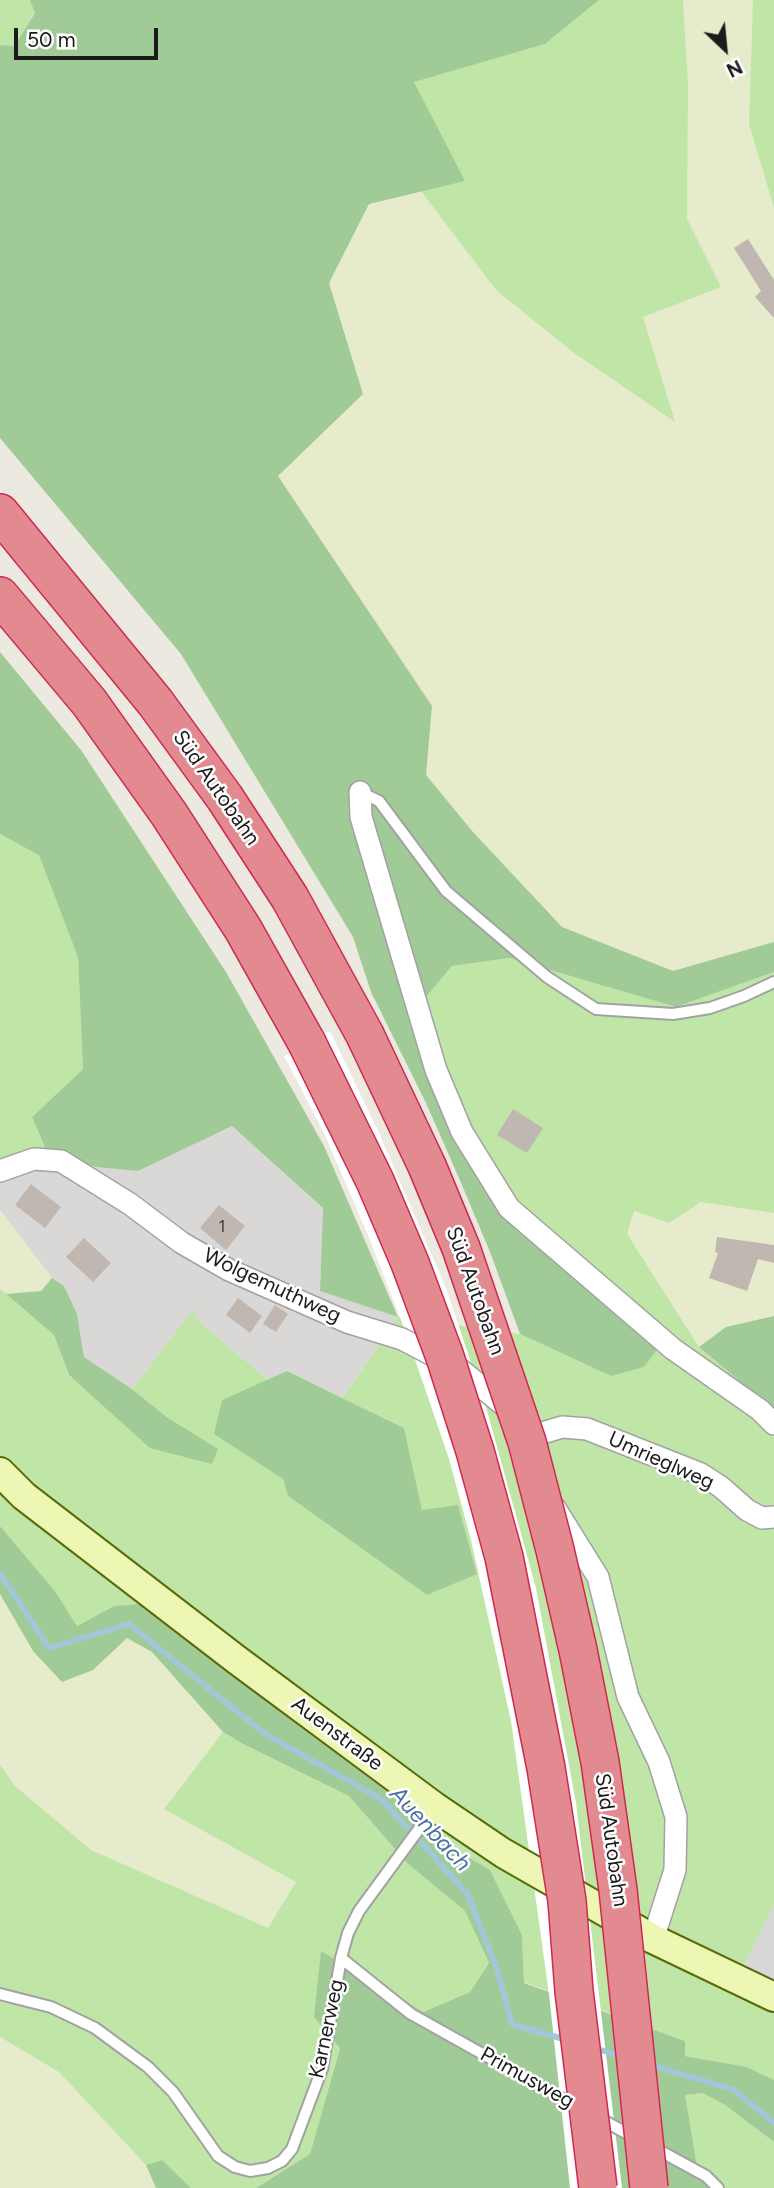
<!DOCTYPE html>
<meta charset="utf-8">
<style>
body{margin:0}
#map{position:relative;width:774px;height:2188px;overflow:hidden;background:#ece9e0;font-family:Figtree,sans-serif}
canvas{display:block}
.north{position:absolute;left:690px;top:14px;width:70px;height:70px;-webkit-text-stroke:5px #fff;paint-order:stroke;rotate:154deg;font-size:19px;font-weight:700;line-height:28px;text-align:center;color:#1b1b1b}
.north::after{content:'';display:block;margin:auto;width:24px;height:32px;background:#1b1b1b;clip-path:polygon(50% 0,100% 100%,50% 72%,0 100%)}
.scale{position:absolute;left:14px;top:28px;width:144px;height:32px;box-sizing:border-box;border:4px solid #1b1b1b;border-top:0;padding-left:9px;font-size:21px;line-height:24px;white-space:nowrap;color:#1b1b1b;-webkit-text-stroke:5px #fff;paint-order:stroke}
</style>
<div id="map">
<canvas width="774" height="2188"></canvas>
<div class="north">N</div>
<div class="scale">50 m</div>
</div>
<script>
const context = document.querySelector('canvas').getContext('2d');
context.lineJoin = 'round';
function paint(path, color) {
  context.fillStyle = color;
  context.fill(path, 'evenodd');
}
function poly(rows) {
  const path = new Path2D();
  for (const r of rows) {
    path.moveTo(r[0], r[1]);
    for (let i = 2; i < r.length; i += 2) path.lineTo(r[i], r[i + 1]);
  }
  return path;
}
function strokePath(path, color, width, dash) {
  context.strokeStyle = color;
  context.lineWidth = width;
  context.lineCap = dash ? 'butt' : 'round';
  context.setLineDash(dash || []);
  context.stroke(path);
}
function drawText(font, color, halo, rows, align = 'center') {
  context.font = font + ' Figtree,sans-serif';
  context.lineWidth = 5;
  context.setLineDash([]);
  context.textBaseline = 'middle';
  context.strokeStyle = halo;
  context.fillStyle = color;
  for (const [text, x, y, turn = 0] of rows) {
    context.save();
    context.translate(x, y);
    context.rotate((+turn || 0) * Math.PI / 180);
    context.textAlign = isNaN(turn) ? turn : align;
    if (halo) context.strokeText(text, 0, 0);
    context.fillText(text, 0, 0);
    context.restore();
  }
}
paint(poly([
 [232,1126,323,1208,320,1291,398,1317,343,1398,287,1371,268,1380,198,1321,193,1311,132,1389,84,1357,77,1314,64,1286,52,1278,0,1210,0,1173,47,1152,138,1171],
 [774,1904,774,2009,733,1988]
]), '#d9d8d7');
paint(poly([
 [683,0,753,0,749,124,774,208,774,942,674,971,562,927,473,832,426,775,432,706,278,476,363,394,329,283,369,204,421,191,496,290,643,317,721,287,687,219,688,86],
 [701,1202,774,1213,774,1316,726,1327,699,1347,627,1234,634,1211,669,1223],
 [0,1210,52,1278,41,1291,6,1294,0,1289],
 [0,1594,8,1606,93,1670,127,1637,152,1652,223,1732,164,1809,296,1882,268,1928,91,1850,15,1786,0,1765],
 [0,2037,59,2072,146,2165,156,2188,0,2188]
]), '#e6ebcb');
paint(poly([
 [0,0,30,0,35,12,14,46,0,45],
 [599,0,683,0,688,86,687,219,721,287,643,317,675,422,573,352,496,290,421,191,464,181,413,82,545,44],
 [753,0,774,0,774,208,749,124],
 [0,834,39,854,78,956,83,1069,32,1117,47,1152,0,1173],
 [509,958,676,1007,774,972,774,1213,701,1202,669,1223,634,1211,627,1234,699,1347,774,1410,774,1904,733,1988,774,2009,774,2080,747,2067,685,2056,685,2041,524,1982,522,1935,490,1870,436,1838,414,1801,114,1606,77,1626,55,1591,0,1526,0,1289,54,1335,69,1376,168,1418,132,1389,193,1310,198,1321,268,1380,222,1400,215,1434,283,1479,288,1496,427,1595,477,1573,458,1506,422,1511,404,1428,343,1398,398,1317,520,1334,611,1376,504,1209,412,1014,452,966],
 [223,1732,243,1744,349,1796,408,1864,465,1911,489,1963,470,1992,423,2012,314,2017,340,2047,310,2154,256,2188,191,2188,162,2160,146,2165,59,2072,0,2037,0,1765,15,1786,91,1850,268,1928,296,1882,164,1809],
 [704,2093,725,2105,774,2142,774,2188,727,2188,699,2179,684,2095]
]), '#bfe6a6');
paint(poly([
 [30,0,599,0,545,44,414,82,465,181,369,204,329,283,363,394,278,476,432,706,426,775,473,832,562,927,673,971,774,942,774,972,676,1007,509,958,452,966,412,1014,504,1209,659,1347,644,1367,611,1376,520,1334,490,1252,459,1178,426,1103,371,992,353,937,181,654,0,438,0,45,14,46,35,13],
 [0,652,81,750,226,972,324,1146,398,1317,320,1291,323,1208,232,1126,138,1171,96,1167,47,1152,32,1117,83,1069,78,957,39,855,0,834],
 [52,1278,64,1286,77,1314,84,1357,132,1389,168,1418,218,1449,212,1464,150,1448,69,1375,54,1335,6,1294,41,1291],
 [774,1316,774,1410,699,1347,726,1327],
 [287,1371,404,1428,422,1510,458,1505,477,1574,427,1595,288,1496,283,1479,214,1434,222,1400],
 [0,1526,55,1591,77,1626,114,1606,145,1604,414,1801,436,1838,490,1870,522,1935,524,1983,685,2041,685,2056,747,2067,774,2080,774,2142,725,2105,703,2093,685,2095,699,2179,727,2188,256,2188,310,2154,340,2048,314,2017,321,1951,423,2012,470,1992,489,1963,465,1911,408,1864,349,1796,243,1744,223,1732,152,1652,127,1638,93,1670,62,1682,33,1651,0,1594],
 [162,2160,191,2188,156,2188,146,2165]
]), '#a0cb96');
paint(poly([
 [330,1031,379,1133,446,1288,486,1407,536,1588,576,1803,622,2188,570,2188,549,1994,511,1721,471,1540,449,1459,406,1333,368,1235,323,1131,284,1056]
]), '#fff');
strokePath(poly([
 [0,1573,49,1648,129,1624,265,1734,381,1799,467,1893,496,1966,512,2024,567,2040],
 [594,2048,624,2057],
 [648,2064,734,2090,774,2123]
]), '#a1c7d9', 6);
paint(poly([
 [748,239,774,280,774,318,755,297,761,291,734,248],
 [513,1109,543,1128,527,1153,497,1135],
 [31,1184,61,1207,45,1228,15,1205],
 [219,1205,245,1226,226,1250,200,1228],
 [717,1237,774,1245,774,1263,758,1259,747,1291,709,1278,718,1253,715,1252],
 [84,1238,111,1263,93,1282,66,1257],
 [238,1298,262,1316,250,1333,226,1315],
 [275,1305,288,1314,276,1332,263,1324]
]), '#c0b8b0');
const lane = poly([
 [360,792,379,801,446,891,547,977,596,1009,673,1014,710,1008,744,996,774,982],
 [341,1958,411,2014,581,2109],
 [0,1994,51,2007,95,2028,148,2067,173,2092,218,2156,235,2167,250,2171,268,2168,282,2161,292,2149,322,2069,341,1958,348,1933,359,1911,435,1807],
 [599,2118,637,2139],
 [651,2146,706,2176,718,2188]
]);
const street = poly([
 [360,792,361,817,436,1070,462,1132,509,1208,673,1349,760,1410,774,1424],
 [0,1171,34,1159,61,1161,130,1204,182,1243,229,1270,347,1322,402,1339,461,1370,513,1413],
 [539,1434,562,1427,587,1429,701,1474,721,1487,747,1510,762,1518,774,1517],
 [555,1508,598,1577,628,1697,659,1762,676,1817,675,1870,653,1939]
]);
const secondary = poly([
 [0,1472,24,1496,237,1660,435,1807,503,1853,653,1939,774,1997]
]);
const highway = poly([
 [0,513,155,702,225,798,290,898,365,1035],
 [0,596,89,702,169,814,243,929,307,1043]
]);
strokePath(lane, '#a2a2a2', 14);
strokePath(street, '#a2a2a2', 24);
strokePath(secondary, '#576c08', 32);
strokePath(highway, '#cf2851', 40);
strokePath(lane, '#fff', 10);
strokePath(street, '#fff', 21);
strokePath(secondary, '#edf7b3', 28);
strokePath(highway, '#e38990', 37);
const highwayBridge = poly([
 [365,1035,427,1166,461,1248,527,1442,555,1550,578,1650,600,1762,618,1890,649,2188],
 [307,1043,375,1181,410,1263,445,1357,475,1451,504,1557,546,1768,567,1901,574,1991,598,2188]
]);
strokePath(highwayBridge, '#cf2851', 40, []);
strokePath(highwayBridge, '#e38990', 37);
drawText('18px', '#444240', null, [
 ["1",222,1227]
]);
drawText('21px', '#1b1b1b', '#fff', [
 ["Süd Autobahn",216,788,55],
 ["Wolgemuthweg",272,1286,25],
 ["Süd Autobahn",475,1291,70],
 ["Umrieglweg",661,1461,24],
 ["Auenstraße",337,1734,37],
 ["Süd Autobahn",611,1840,82],
 ["Karnerweg",327,2029,-78],
 ["Primusweg",527,2078,29]
]);
drawText('italic 23px', '#4b70a6', '#fff', [
 ["Auenbach",430,1829,47]
]);
</script>
